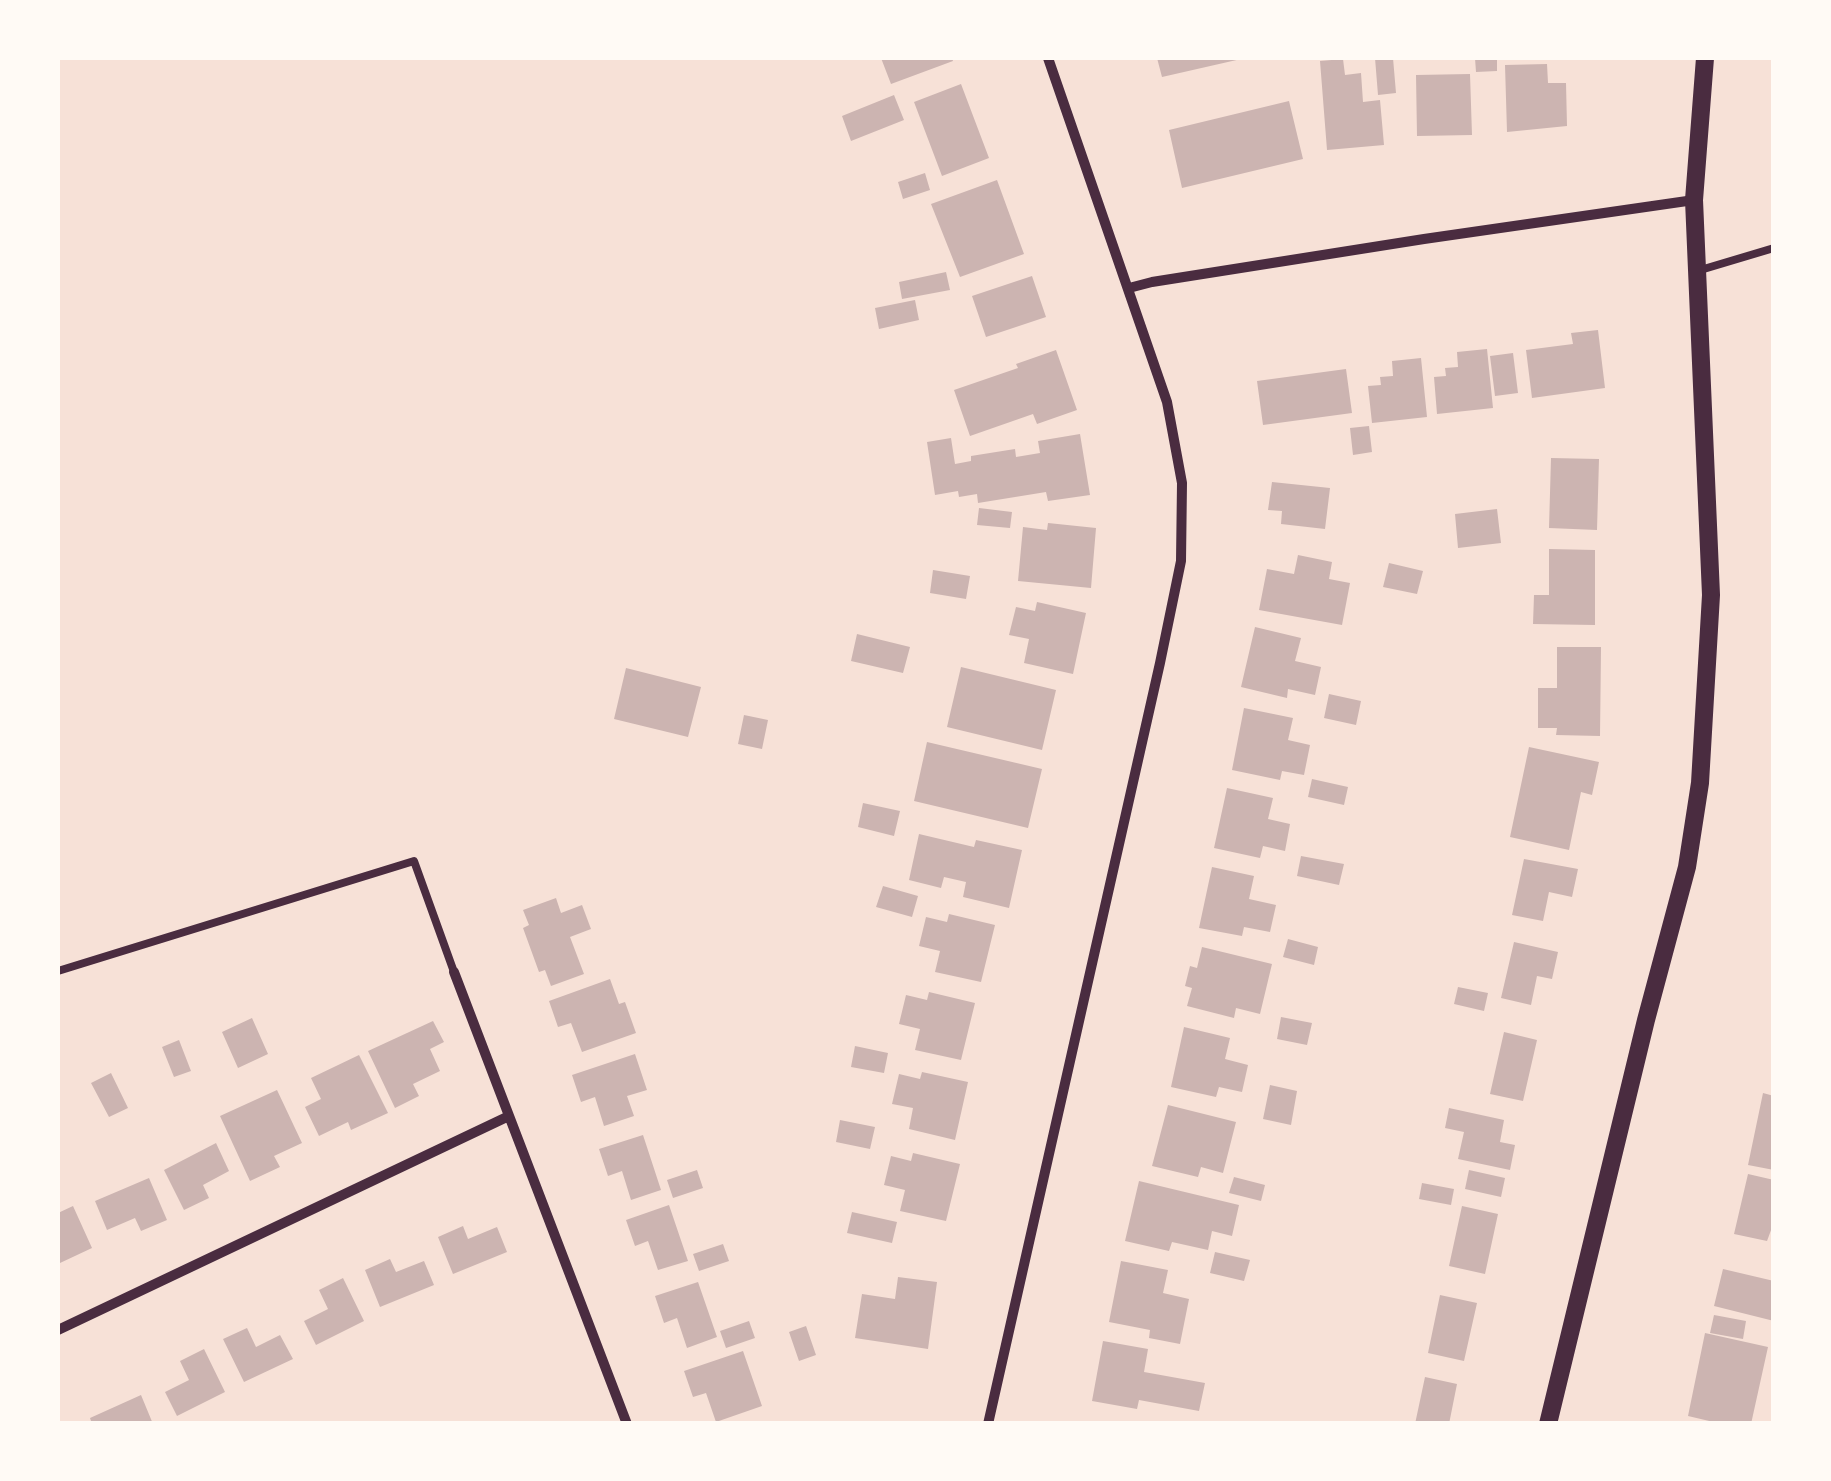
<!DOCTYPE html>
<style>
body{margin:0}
#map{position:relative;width:1831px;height:1481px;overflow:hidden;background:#f7e1d7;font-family:"Public Sans",sans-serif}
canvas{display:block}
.frame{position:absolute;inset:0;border:60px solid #fffaf5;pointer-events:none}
</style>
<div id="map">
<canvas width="1831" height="1481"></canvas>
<div class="frame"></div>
</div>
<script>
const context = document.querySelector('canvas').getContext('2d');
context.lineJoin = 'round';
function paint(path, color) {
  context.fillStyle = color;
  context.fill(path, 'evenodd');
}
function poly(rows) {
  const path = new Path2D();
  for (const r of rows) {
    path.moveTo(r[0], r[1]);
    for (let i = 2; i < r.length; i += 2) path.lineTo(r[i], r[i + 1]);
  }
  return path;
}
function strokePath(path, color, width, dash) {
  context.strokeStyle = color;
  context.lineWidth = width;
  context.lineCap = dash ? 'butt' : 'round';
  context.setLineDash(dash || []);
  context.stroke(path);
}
paint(poly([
 [881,58,952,58,953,61,891,84],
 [1157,58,1241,58,1241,59,1162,77],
 [1375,58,1393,58,1396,93,1378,95],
 [1475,58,1497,58,1497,71,1476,72],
 [1343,59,1345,75,1361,73,1363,102,1380,100,1384,145,1327,150,1320,61],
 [1547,64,1548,83,1566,83,1567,126,1507,132,1505,65],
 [1470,74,1472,135,1417,136,1416,75],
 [961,84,989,158,942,176,914,102],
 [894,95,904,120,851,141,842,116],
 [1289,101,1303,159,1182,188,1169,130],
 [925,173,930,190,903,199,898,182],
 [997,180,1024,254,960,277,931,204],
 [946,272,950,290,902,299,899,282],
 [1032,276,1046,317,986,337,972,296],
 [915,300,919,320,879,329,875,308],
 [1598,330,1605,388,1532,398,1526,350,1573,344,1571,333],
 [1487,349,1493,408,1437,414,1434,377,1446,376,1445,368,1458,367,1457,352],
 [1056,350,1077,410,1037,424,1033,414,970,436,954,390,1018,368,1016,364],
 [1513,353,1518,393,1495,396,1490,356],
 [1421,358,1427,417,1372,423,1368,386,1381,385,1380,377,1393,376,1392,361],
 [1346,369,1352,413,1263,425,1257,381],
 [1369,426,1372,452,1353,455,1350,428],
 [1080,434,1090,495,1048,501,1046,492,978,503,977,494,959,497,958,491,935,495,927,442,951,438,955,464,971,461,971,456,1015,449,1016,457,1040,453,1038,441],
 [1551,458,1599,459,1597,530,1549,528],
 [1272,482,1330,488,1325,529,1281,524,1282,511,1268,510],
 [979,508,1012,512,1010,528,977,525],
 [1497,509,1501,543,1458,548,1455,514],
 [1048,523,1096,528,1091,588,1018,581,1023,527,1047,530],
 [1549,549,1595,550,1595,625,1533,624,1534,595,1549,595],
 [1298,555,1332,562,1329,579,1350,583,1342,625,1259,610,1267,569,1294,574],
 [1389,563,1423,571,1417,594,1383,587],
 [933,570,970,576,966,599,930,593],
 [1037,602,1086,613,1073,674,1024,663,1029,639,1009,635,1016,607,1035,611],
 [1255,627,1301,638,1295,661,1321,667,1315,695,1288,689,1287,698,1241,687],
 [857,634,910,647,903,673,851,661],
 [1557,647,1601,647,1600,736,1556,735,1557,728,1538,728,1538,688,1557,688],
 [961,667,1056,690,1042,750,947,727],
 [626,668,701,687,688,737,614,719],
 [1329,694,1361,701,1356,725,1324,718],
 [1244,708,1293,718,1288,740,1310,745,1304,775,1282,771,1280,780,1232,770],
 [744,715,768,720,762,749,738,744],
 [927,742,1042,769,1028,828,914,801],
 [1529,747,1599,762,1592,795,1581,792,1569,850,1510,837],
 [1312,779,1348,787,1344,805,1308,797],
 [1227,788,1273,798,1268,819,1290,824,1285,851,1263,846,1260,858,1214,848],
 [863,803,900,811,894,836,858,827],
 [919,834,974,847,976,840,1022,850,1009,908,963,897,966,882,944,877,941,888,909,880],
 [1301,856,1344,864,1339,885,1297,876],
 [1524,859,1578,869,1572,897,1549,892,1543,921,1512,915],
 [1212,867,1254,876,1249,899,1276,905,1270,932,1244,927,1242,936,1199,928],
 [883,886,918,896,912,917,876,907],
 [556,898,561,913,582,905,591,929,570,937,584,974,551,986,545,970,539,972,523,928,529,925,523,910],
 [949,914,995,925,981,982,935,972,940,951,919,946,926,917,947,922],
 [1288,939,1318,947,1314,965,1283,957],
 [1514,942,1558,952,1552,979,1537,976,1531,1005,1501,998],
 [1202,947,1272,964,1260,1014,1236,1008,1234,1018,1187,1006,1192,988,1185,986,1190,966,1197,968],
 [610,979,619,1004,625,1002,636,1033,582,1052,571,1023,558,1027,549,1001],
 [1458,987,1488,993,1484,1011,1454,1004],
 [929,992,975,1003,961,1060,915,1050,920,1029,899,1024,906,995,927,1000],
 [1281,1017,1312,1023,1307,1045,1277,1039],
 [252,1018,268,1054,238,1068,222,1032],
 [433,1021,444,1042,430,1049,440,1071,413,1084,419,1096,395,1108,368,1051],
 [1184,1027,1230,1038,1225,1059,1248,1065,1242,1092,1219,1087,1216,1097,1171,1087],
 [1504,1032,1537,1040,1523,1101,1490,1094],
 [179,1040,191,1071,174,1077,162,1047],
 [855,1046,888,1053,884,1073,851,1067],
 [635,1054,647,1090,627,1096,634,1116,604,1126,595,1097,581,1102,572,1075],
 [359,1055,388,1113,351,1130,348,1122,319,1136,305,1107,321,1099,311,1078],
 [922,1072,968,1082,955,1140,909,1129,913,1108,892,1104,899,1074,920,1079],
 [111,1073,128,1108,109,1117,91,1083],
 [1270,1085,1297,1091,1291,1125,1263,1119],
 [277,1090,302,1143,274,1156,280,1167,250,1181,220,1116],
 [1763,1093,1774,1096,1774,1170,1748,1165],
 [1168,1105,1236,1122,1223,1173,1201,1167,1198,1177,1152,1166],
 [1449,1108,1504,1120,1500,1142,1515,1145,1510,1170,1458,1159,1464,1132,1445,1128],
 [840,1120,875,1127,870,1149,836,1142],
 [643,1135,661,1190,631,1200,622,1171,608,1176,599,1149],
 [216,1143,229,1171,203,1185,209,1198,184,1210,164,1170],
 [913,1153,960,1164,946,1221,900,1211,905,1190,884,1185,891,1156,911,1161],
 [697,1170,703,1188,673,1198,667,1180],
 [1469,1170,1505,1178,1501,1197,1465,1189],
 [1748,1174,1774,1180,1774,1222,1767,1241,1734,1234],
 [1234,1177,1265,1185,1261,1201,1229,1193],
 [149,1178,167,1220,141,1231,135,1218,107,1230,95,1201],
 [1139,1181,1239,1205,1232,1236,1212,1231,1208,1250,1172,1242,1169,1251,1125,1241],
 [1422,1183,1454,1189,1451,1205,1419,1199],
 [669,1205,688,1261,658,1270,648,1241,635,1246,626,1220],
 [73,1206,92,1248,60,1263,58,1213],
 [1462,1206,1498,1214,1485,1274,1449,1266],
 [852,1212,897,1222,892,1243,847,1233],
 [463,1226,468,1239,497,1227,507,1252,453,1274,438,1237],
 [723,1244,729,1261,699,1271,693,1254],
 [1215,1252,1250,1260,1244,1281,1210,1273],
 [390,1259,396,1272,424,1261,434,1285,380,1307,365,1270],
 [1121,1261,1168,1270,1163,1293,1189,1299,1180,1344,1149,1338,1150,1330,1109,1322],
 [1723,1269,1774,1281,1774,1321,1714,1306],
 [898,1277,937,1282,928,1349,855,1338,862,1294,895,1299],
 [343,1278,364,1321,316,1345,304,1321,328,1309,319,1290],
 [698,1282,717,1337,687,1348,677,1318,664,1323,655,1296],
 [1440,1295,1477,1303,1464,1361,1428,1353],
 [1714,1315,1746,1321,1743,1339,1710,1333],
 [749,1321,755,1338,726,1348,720,1331],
 [806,1326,816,1355,799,1361,789,1332],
 [247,1328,256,1347,280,1335,293,1359,244,1382,223,1339],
 [1705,1333,1768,1347,1751,1424,1722,1424,1688,1416],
 [1103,1341,1148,1349,1144,1372,1205,1383,1199,1411,1139,1400,1137,1409,1092,1401],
 [204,1349,225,1392,177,1416,165,1392,189,1380,180,1361],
 [743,1351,762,1406,716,1422,706,1393,693,1397,684,1371],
 [1425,1377,1457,1384,1449,1424,1415,1424],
 [141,1395,153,1424,92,1424,90,1418]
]), '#ccb4b1');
strokePath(poly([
 [1697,271,1774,248],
 [58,971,414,861,454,972]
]), '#4a2c40', 8);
strokePath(poly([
 [1129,288,1152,282,1424,239,1694,200],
 [454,972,627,1424],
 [58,1330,509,1116],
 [988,1424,1160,663,1181,561,1182,483,1167,402,1048,58]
]), '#4a2c40', 10);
strokePath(poly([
 [1548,1424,1646,1020,1687,867,1700,783,1711,595,1694,200,1705,58]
]), '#4a2c40', 18);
</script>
